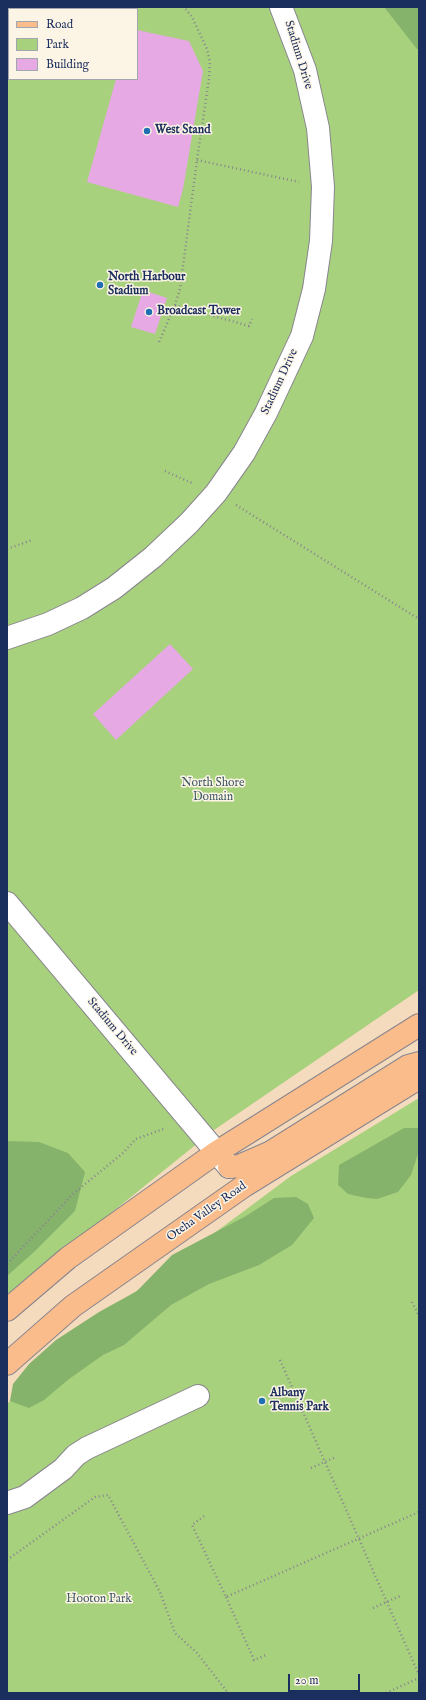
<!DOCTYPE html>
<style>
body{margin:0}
#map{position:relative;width:426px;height:1700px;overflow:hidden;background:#f5dbbe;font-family:"IM FELL English",serif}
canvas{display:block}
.frame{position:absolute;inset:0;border:8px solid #1b2f5e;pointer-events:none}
.legend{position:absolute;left:8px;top:8px;width:130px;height:72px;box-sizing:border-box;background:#fcf5e5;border:1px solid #a2a6af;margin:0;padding:5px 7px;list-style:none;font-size:12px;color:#1b2f5e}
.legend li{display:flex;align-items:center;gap:8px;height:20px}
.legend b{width:20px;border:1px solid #a2a6af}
.scale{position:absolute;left:288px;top:1674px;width:72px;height:18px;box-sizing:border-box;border:2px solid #1b2f5e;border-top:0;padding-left:5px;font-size:12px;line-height:14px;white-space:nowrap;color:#1b2f5e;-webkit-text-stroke:3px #fcf5e5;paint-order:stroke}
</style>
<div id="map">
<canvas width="426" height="1700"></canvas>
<div class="frame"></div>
<ul class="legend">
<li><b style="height:5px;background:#f9bc8a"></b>Road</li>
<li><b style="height:11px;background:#a8d17d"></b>Park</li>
<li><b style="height:11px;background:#e6a9e3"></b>Building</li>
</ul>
<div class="scale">20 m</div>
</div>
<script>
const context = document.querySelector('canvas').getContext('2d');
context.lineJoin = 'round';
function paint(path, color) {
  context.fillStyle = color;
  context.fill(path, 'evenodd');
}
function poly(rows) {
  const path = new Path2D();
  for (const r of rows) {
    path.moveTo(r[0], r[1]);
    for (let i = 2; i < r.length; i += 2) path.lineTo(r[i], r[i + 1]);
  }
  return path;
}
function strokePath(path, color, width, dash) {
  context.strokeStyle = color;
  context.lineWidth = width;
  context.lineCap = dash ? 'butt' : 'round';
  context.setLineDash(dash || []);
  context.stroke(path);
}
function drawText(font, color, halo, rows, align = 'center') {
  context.font = font + ' "IM FELL English",serif';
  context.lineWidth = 3;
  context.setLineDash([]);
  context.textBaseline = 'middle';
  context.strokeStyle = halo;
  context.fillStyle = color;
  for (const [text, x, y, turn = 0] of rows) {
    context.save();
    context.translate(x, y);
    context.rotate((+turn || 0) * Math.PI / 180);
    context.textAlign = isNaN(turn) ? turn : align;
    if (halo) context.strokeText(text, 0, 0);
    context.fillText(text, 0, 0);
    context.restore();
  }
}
paint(poly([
 [7,7,419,7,419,990,214,1130,7,1297],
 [9,9,137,9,137,79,9,79],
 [419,1098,419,1693,7,1693,7,1404,72,1339,291,1176]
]), '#a8d17d');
paint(poly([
 [384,7,419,7,419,50,417,49],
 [404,1128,419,1128,419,1151,411,1175,398,1192,377,1199,366,1198,348,1194,338,1185,339,1165],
 [7,1141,39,1142,68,1153,85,1172,75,1211,34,1252,7,1276],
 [296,1197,308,1204,314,1218,292,1245,259,1265,209,1284,171,1305,124,1345,103,1355,69,1379,44,1400,29,1408,10,1401,13,1384,29,1364,56,1340,99,1312,137,1291,172,1255,246,1216,274,1198]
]), '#86b36c');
paint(poly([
 [137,30,189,41,203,71,183,189,178,207,87,182,116,79,137,79],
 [143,290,167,298,155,334,131,327],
 [170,644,193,669,116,740,93,714]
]), '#e6a9e3');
const minor = poly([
 [122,9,123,7],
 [7,638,48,624,82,608,114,588,153,557,189,523,216,493,244,453,266,413,302,336,314,289,321,241,323,187,318,128,305,70,281,7],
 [7,903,229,1167],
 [7,1503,25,1497,63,1469,76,1455,87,1448,198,1396]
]);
const major = poly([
 [229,1167,239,1166,271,1152,408,1066,419,1063],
 [7,1310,68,1258,217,1152,419,1025],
 [7,1364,73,1306,244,1186,419,1078]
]);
strokePath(minor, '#88858e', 24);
strokePath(major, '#88858e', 24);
strokePath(poly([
 [197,160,299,182],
 [175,305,249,326,252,319],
 [159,342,175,305,180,289,197,160,209,79,210,62,207,49,192,17,184,7],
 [165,471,194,484],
 [236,505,419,619],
 [7,549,32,540],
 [7,1264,73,1194,123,1153,136,1139,166,1128],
 [412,1302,419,1316],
 [280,1360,419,1675],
 [311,1468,336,1457],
 [204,1516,192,1525,226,1597,419,1512],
 [7,1560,95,1497,108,1495,160,1592,175,1633,197,1653,228,1693],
 [226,1597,254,1660,266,1655],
 [373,1608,400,1596],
 [386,1693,419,1678]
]), '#88858e', 2.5, [1, 3]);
strokePath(minor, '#fff', 22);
strokePath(major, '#f9bc8a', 22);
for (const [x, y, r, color] of [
 [147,131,4,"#1f6fb2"],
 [100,285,4,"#1f6fb2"],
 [149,312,4,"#1f6fb2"],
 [262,1401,4,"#1f6fb2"]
]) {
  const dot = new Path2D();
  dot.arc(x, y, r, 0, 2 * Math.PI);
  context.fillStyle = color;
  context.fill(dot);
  strokePath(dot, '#fcf5e5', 1.5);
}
drawText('12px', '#1b2f5e', '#fcf5e5', [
 ["Stadium Drive",298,55,73],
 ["Stadium Drive",280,382,-65],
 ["Stadium Drive",112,1027,50],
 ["Oteha Valley Road",207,1212,-35]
]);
drawText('bold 12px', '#1b2f5e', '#fcf5e5', [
 ["West Stand",155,131],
 ["North Harbour",108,278],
 ["Stadium",108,292],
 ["Broadcast Tower",157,312],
 ["Albany",270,1394],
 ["Tennis Park",270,1408]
], 'left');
drawText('12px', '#3e5866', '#fcf5e5', [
 ["North Shore",213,784],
 ["Domain",213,798],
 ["Hooton Park",99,1600]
]);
</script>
